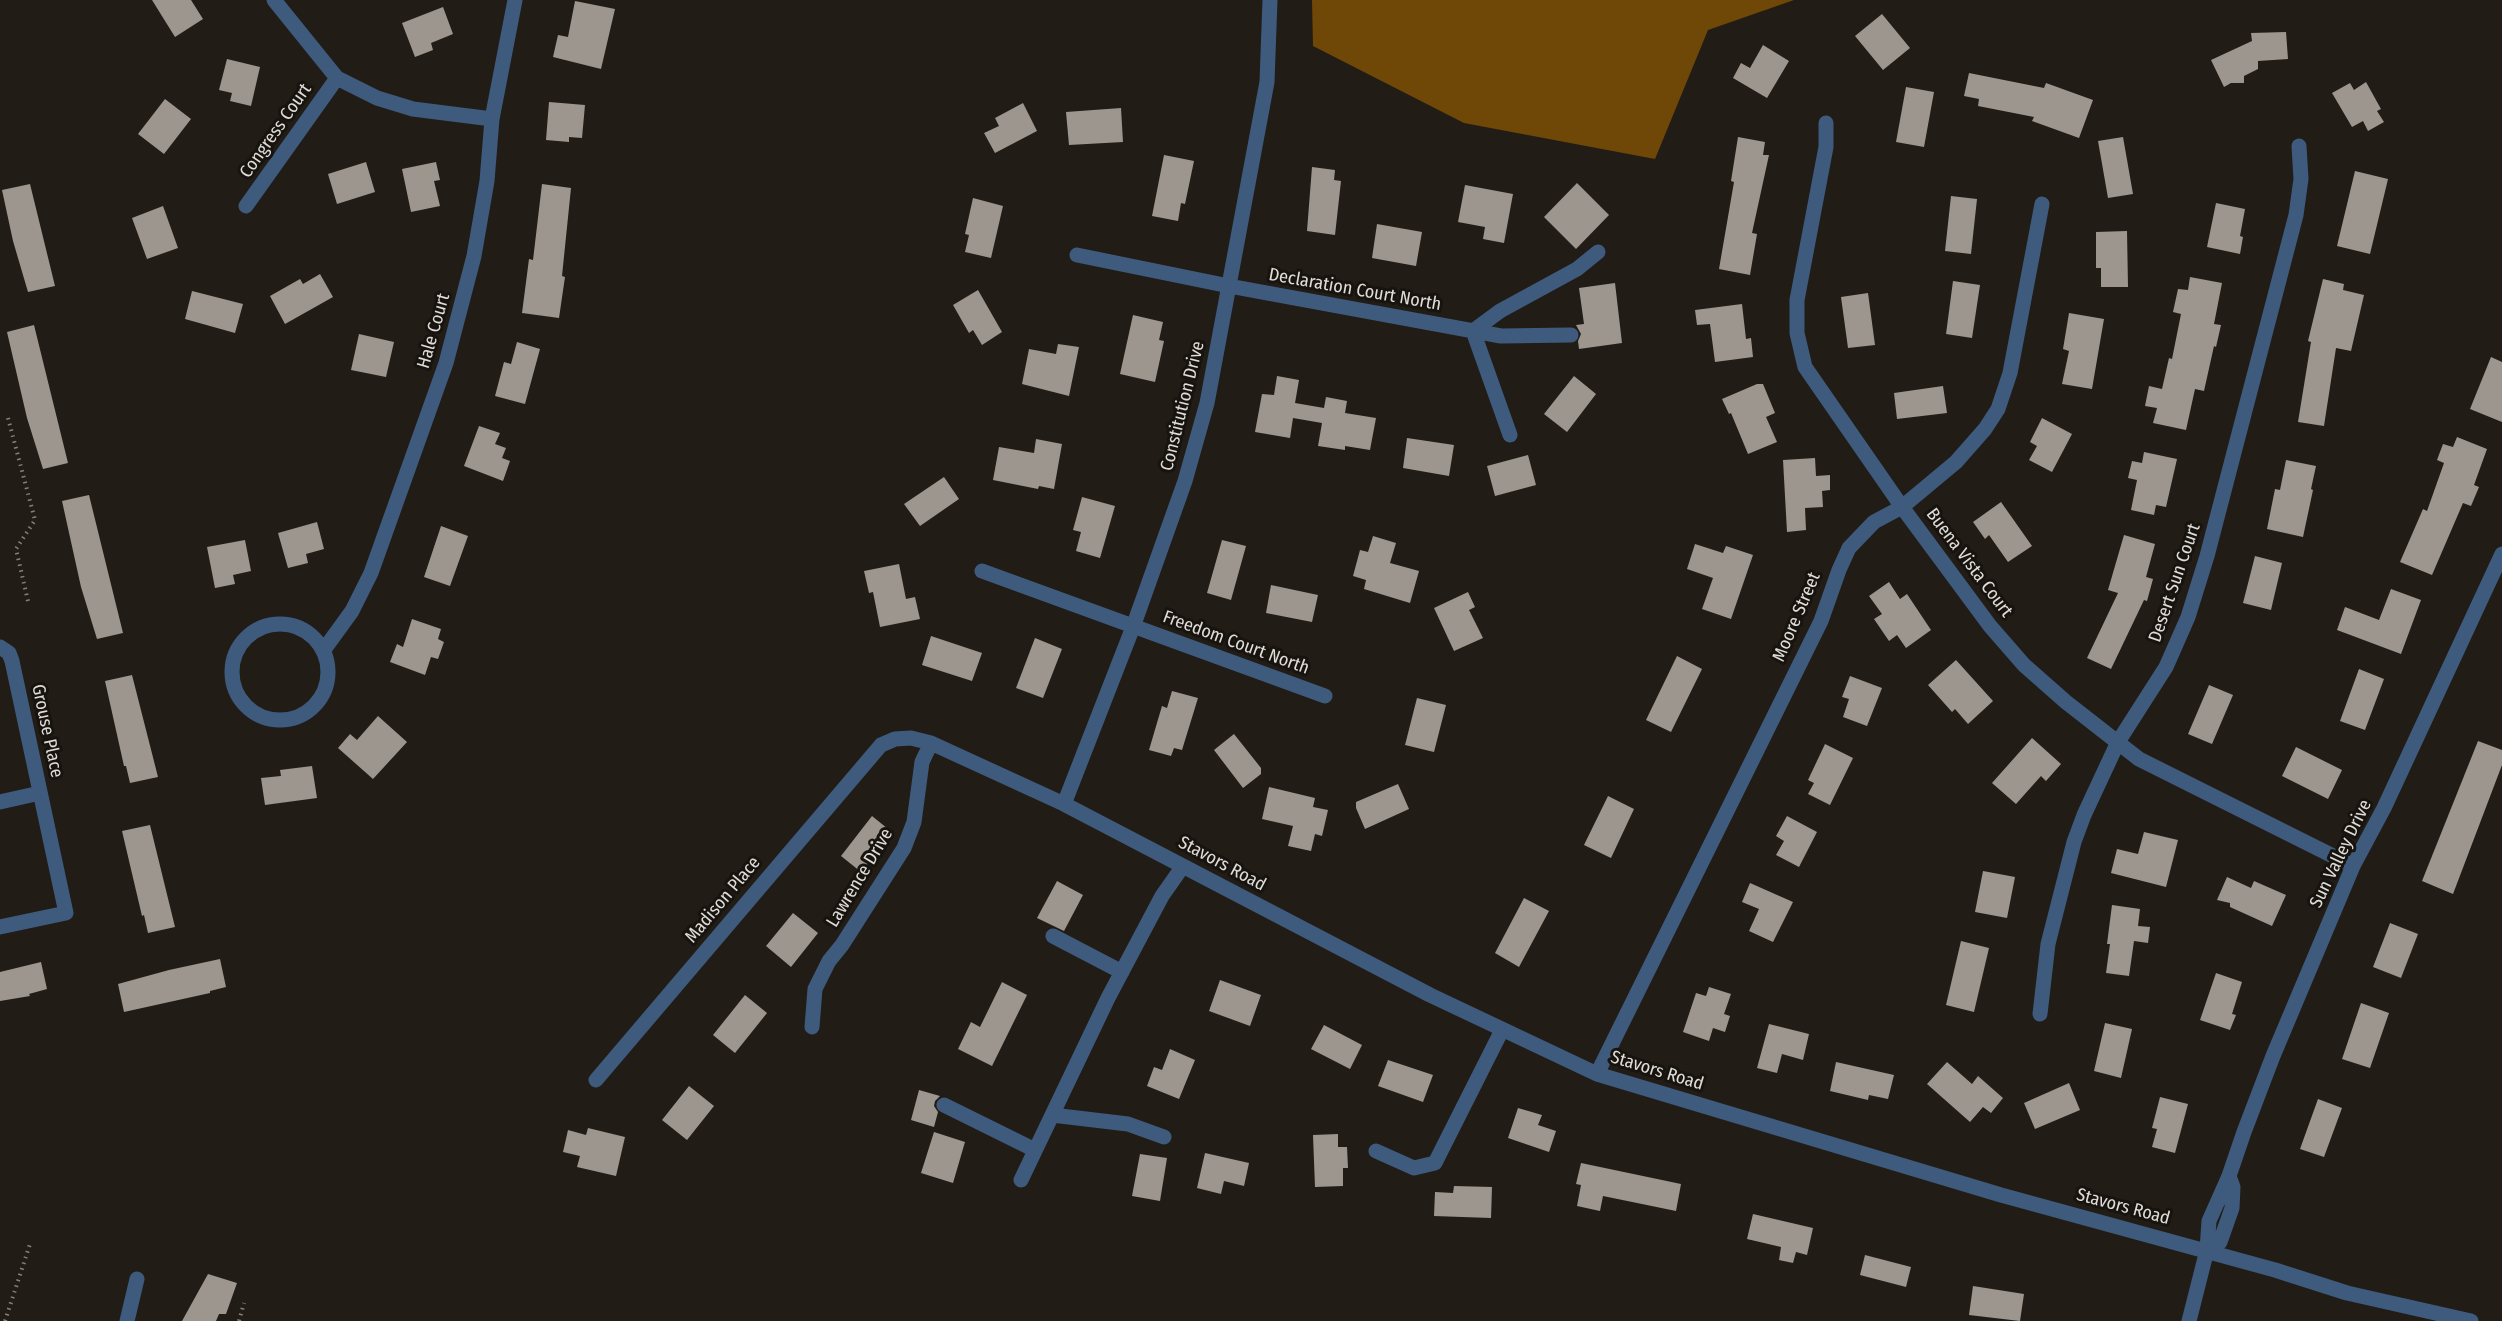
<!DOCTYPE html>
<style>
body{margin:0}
canvas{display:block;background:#211c16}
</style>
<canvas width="2502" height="1321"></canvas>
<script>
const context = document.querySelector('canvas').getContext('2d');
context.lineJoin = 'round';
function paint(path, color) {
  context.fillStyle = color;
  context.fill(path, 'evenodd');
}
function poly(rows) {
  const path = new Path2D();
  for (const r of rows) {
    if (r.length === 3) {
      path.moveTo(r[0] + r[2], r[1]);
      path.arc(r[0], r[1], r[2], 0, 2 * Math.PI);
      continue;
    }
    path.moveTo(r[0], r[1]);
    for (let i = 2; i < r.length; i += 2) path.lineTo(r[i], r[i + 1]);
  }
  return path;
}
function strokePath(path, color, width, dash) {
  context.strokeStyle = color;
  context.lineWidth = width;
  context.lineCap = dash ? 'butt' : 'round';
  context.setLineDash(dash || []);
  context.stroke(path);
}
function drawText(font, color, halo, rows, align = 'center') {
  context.font = font + ' "Fira Sans Condensed",sans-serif';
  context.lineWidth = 6;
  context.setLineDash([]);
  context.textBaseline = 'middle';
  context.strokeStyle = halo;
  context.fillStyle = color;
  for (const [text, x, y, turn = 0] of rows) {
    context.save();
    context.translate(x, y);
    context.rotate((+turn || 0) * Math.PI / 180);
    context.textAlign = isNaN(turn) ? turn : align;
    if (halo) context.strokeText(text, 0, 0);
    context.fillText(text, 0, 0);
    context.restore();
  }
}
paint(poly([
 [1312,0,1794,0,1708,30,1655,159,1464,123,1313,46]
]), '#6f4707');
paint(poly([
 [152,0,191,0,203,19,175,37],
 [575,1,615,9,601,69,553,57,558,35,568,37],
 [443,7,453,34,431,43,433,50,415,57,402,23],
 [1882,14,1910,48,1883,70,1855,36],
 [2286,32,2288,59,2258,61,2258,69,2244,76,2244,83,2231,83,2224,87,2211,60,2252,41,2251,33],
 [1763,45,1789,61,1767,98,1733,78,1741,63,1750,68],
 [227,59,260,67,251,106,230,101,232,93,219,90],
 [1969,73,2044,88,2046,83,2093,100,2079,138,2032,121,2034,117,1978,106,1979,99,1964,96],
 [2366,82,2381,109,2377,111,2384,122,2368,131,2363,121,2352,127,2332,93,2350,83,2354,90],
 [1906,87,1934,92,1924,147,1896,142],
 [165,99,191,119,164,154,138,134],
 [549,102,585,105,582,138,569,137,569,142,546,140],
 [1023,103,1037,131,995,153,984,133,999,126,995,118],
 [1121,108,1123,142,1069,145,1066,112],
 [1738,137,1765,142,1763,155,1769,155,1752,233,1757,234,1750,275,1719,269,1734,182,1731,181],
 [2123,137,2133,194,2108,198,2098,141],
 [1164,155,1194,161,1185,204,1181,203,1178,221,1152,216],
 [366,162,375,192,337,204,328,174],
 [436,162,440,180,434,181,440,206,411,212,402,169],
 [1312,167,1335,170,1334,180,1341,181,1335,235,1307,231],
 [2355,171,2388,179,2370,254,2337,246],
 [1577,183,1609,215,1576,249,1544,217],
 [30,184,55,286,28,292,13,241,2,190],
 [542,184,571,188,562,276,565,277,559,318,522,313,529,259,533,260],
 [1465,185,1513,194,1504,243,1483,239,1485,227,1458,222],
 [1951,196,1977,199,1971,254,1945,251],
 [973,198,1003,206,991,258,965,252,969,235,965,234],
 [2216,203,2245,209,2240,236,2243,237,2240,254,2207,247],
 [163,206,178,248,147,259,132,218],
 [1377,224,1422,232,1416,266,1372,258],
 [2127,231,2128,287,2101,287,2101,268,2096,268,2096,232],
 [320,274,333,297,285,324,270,296,300,279,303,284],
 [2190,277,2222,283,2214,324,2221,325,2216,347,2214,346,2204,391,2195,389,2186,430,2153,423,2157,408,2145,406,2149,386,2162,389,2169,358,2172,359,2181,314,2173,312,2178,289,2188,290],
 [2323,279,2344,284,2343,290,2364,295,2351,351,2336,348,2324,426,2298,422,2311,342,2308,341],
 [1953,281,1980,285,1972,338,1946,334],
 [1615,283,1622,343,1579,349,1578,341,1581,334,1576,325,1584,324,1579,288],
 [978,290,1002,332,982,345,973,330,969,333,953,305],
 [192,291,243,304,235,333,185,319],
 [1868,293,1875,345,1848,348,1841,297],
 [1742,304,1746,339,1751,338,1753,357,1715,362,1710,324,1697,325,1695,310],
 [2069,313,2104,319,2092,389,2062,384,2069,351,2063,349],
 [1133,315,1163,322,1159,340,1164,341,1155,382,1120,374],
 [34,325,68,463,43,469,27,418,7,332],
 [359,334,394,342,386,377,351,370],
 [517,342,540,349,525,404,495,396,504,362,511,364],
 [1058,344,1079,347,1069,396,1022,384,1029,349,1056,354],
 [2491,357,2502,362,2502,422,2470,409],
 [1277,376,1299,380,1295,403,1324,408,1326,397,1347,401,1345,413,1376,418,1370,450,1345,446,1345,450,1318,446,1322,423,1293,418,1290,438,1255,432,1262,394,1274,395],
 [1574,376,1596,394,1567,432,1544,414],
 [1757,384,1763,384,1775,413,1766,417,1777,442,1748,454,1731,413,1729,414,1722,399],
 [1943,386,1947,413,1897,419,1894,393],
 [2042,418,2072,434,2052,472,2029,460,2037,446,2030,442],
 [479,426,500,433,495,444,506,448,502,458,510,461,503,481,464,466],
 [2457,437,2487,449,2474,485,2479,487,2471,506,2463,503,2432,575,2400,562,2423,509,2427,511,2444,463,2437,460,2443,444,2453,447],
 [1407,438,1454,445,1449,476,1403,468],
 [1036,439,1062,444,1054,489,1039,486,1038,489,993,480,999,447,1034,453],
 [2144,452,2177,459,2166,507,2156,505,2154,515,2131,510,2137,480,2128,478,2132,461,2142,463],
 [1528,455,1536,485,1495,496,1487,466],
 [1815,458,1816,476,1830,475,1830,490,1822,491,1823,507,1805,508,1806,530,1787,532,1783,460],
 [2286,460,2316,466,2311,489,2313,490,2303,537,2267,529,2275,489,2280,490],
 [944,477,959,499,920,526,904,504],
 [89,495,123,633,97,639,81,587,62,501],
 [1082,497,1115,506,1100,558,1076,551,1081,532,1073,530],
 [2001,502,2032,546,2008,562,1989,535,1985,539,1973,522],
 [317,522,324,549,306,554,308,563,288,568,278,533],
 [441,526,468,536,450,586,424,577],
 [2124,535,2155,544,2146,577,2153,579,2147,601,2144,600,2111,669,2087,658,2118,593,2108,590],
 [1373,536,1396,543,1390,563,1419,571,1410,603,1364,589,1366,580,1353,576,1360,550,1368,552],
 [245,540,251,571,233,575,235,584,215,588,207,547],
 [1222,540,1246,546,1231,600,1207,593],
 [1695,544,1723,553,1726,546,1753,555,1731,619,1702,609,1713,578,1687,569],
 [2255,556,2282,563,2271,610,2243,603],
 [899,564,906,599,915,597,920,619,880,627,873,592,869,593,864,571],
 [1889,582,1900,599,1907,594,1931,630,1906,648,1897,635,1889,641,1874,619,1882,614,1869,596],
 [1271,585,1318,595,1312,622,1266,613],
 [2391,589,2421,600,2401,654,2337,630,2345,607,2379,620],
 [1468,592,1475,607,1469,610,1483,638,1454,651,1434,608],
 [412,619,441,629,438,639,444,642,438,659,431,657,425,675,390,662,397,644,403,647],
 [931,636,982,653,972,681,922,665],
 [1035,638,1062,649,1043,698,1016,688],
 [1677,656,1702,669,1671,732,1646,720],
 [1956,660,1993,701,1968,724,1955,709,1952,712,1928,685],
 [2359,669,2384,679,2365,730,2340,721],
 [132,675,158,777,130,783,126,766,124,766,105,681],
 [1850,676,1882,688,1867,726,1843,717,1849,699,1842,697],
 [2209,685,2233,695,2212,744,2188,734],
 [1172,691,1198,698,1182,750,1174,748,1171,756,1149,750,1162,706,1167,708],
 [1417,698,1446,705,1434,752,1405,745],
 [378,716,407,742,373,779,338,748,350,734,357,740],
 [1234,734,1261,768,1261,774,1243,788,1214,750],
 [2032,738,2061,764,2046,781,2041,776,2016,804,1992,783],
 [2478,741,2502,750,2502,765,2453,894,2422,881],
 [1825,744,1853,758,1830,805,1808,794,1814,783,1808,780],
 [2296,747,2342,770,2328,799,2282,776],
 [312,766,317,798,265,805,261,778,281,776,280,770],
 [1398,784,1409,809,1365,829,1356,808,1356,802],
 [1269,787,1315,798,1313,807,1328,810,1322,836,1315,834,1311,851,1288,846,1293,826,1262,819],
 [1608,796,1634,809,1611,858,1584,845],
 [872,816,893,833,861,872,841,856],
 [1787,816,1817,832,1799,867,1776,855,1784,841,1776,836],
 [150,825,175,927,148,933,144,915,142,916,122,831],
 [2144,832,2178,840,2166,887,2111,873,2117,849,2138,854],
 [1983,871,2015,877,2007,918,1975,912],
 [2227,877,2251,888,2254,881,2286,895,2272,926,2230,907,2230,903,2217,900],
 [1057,881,1083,895,1064,931,1037,918],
 [1750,883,1793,902,1773,942,1749,931,1759,909,1742,902],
 [1524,898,1549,911,1519,967,1495,953],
 [2112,905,2140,909,2138,926,2150,927,2148,943,2134,941,2129,976,2106,973,2110,944,2107,944],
 [793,913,818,933,791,967,766,946],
 [2390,923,2418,934,2401,978,2373,967],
 [1961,941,1989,948,1974,1012,1946,1005],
 [220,959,226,987,210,991,210,993,124,1012,118,984,169,970],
 [41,962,47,989,29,994,30,996,0,1001,0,972],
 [2216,973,2242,982,2232,1014,2236,1015,2230,1030,2200,1020],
 [1220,980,1261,995,1250,1026,1209,1011],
 [1002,982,1027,995,992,1066,958,1049,971,1022,980,1027],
 [1709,987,1731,994,1724,1014,1730,1016,1725,1032,1713,1028,1709,1041,1683,1032,1696,993,1706,996],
 [745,995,767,1013,735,1053,713,1035],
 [2361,1003,2389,1013,2370,1068,2342,1059],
 [2105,1023,2132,1029,2121,1078,2094,1071],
 [1769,1024,1809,1034,1803,1060,1782,1054,1777,1073,1757,1068],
 [1324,1025,1362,1045,1350,1069,1311,1049],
 [1170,1049,1195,1060,1179,1099,1147,1086,1154,1067,1162,1070],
 [1388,1060,1433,1075,1423,1102,1378,1086],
 [1836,1062,1894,1075,1888,1099,1869,1095,1868,1100,1830,1091],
 [1947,1062,1972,1084,1978,1076,2003,1098,1991,1113,1983,1107,1970,1122,1927,1084],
 [2069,1083,2080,1110,2035,1129,2024,1103],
 [689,1086,714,1106,687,1140,662,1120],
 [919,1090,940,1096,935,1101,934,1106,938,1112,934,1127,911,1120],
 [2160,1097,2188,1104,2175,1153,2152,1147,2157,1129,2152,1128],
 [2318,1099,2342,1108,2324,1157,2300,1149],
 [1518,1108,1542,1115,1538,1125,1556,1131,1549,1152,1508,1138],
 [588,1128,625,1137,616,1176,577,1167,580,1156,563,1152,568,1130,586,1135],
 [934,1132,965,1142,953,1183,921,1173],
 [1338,1134,1338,1147,1347,1147,1348,1168,1343,1168,1343,1186,1315,1187,1313,1135],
 [1205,1153,1249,1163,1244,1186,1224,1181,1221,1194,1197,1188],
 [1140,1154,1167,1158,1160,1201,1132,1196],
 [1581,1163,1681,1184,1676,1211,1603,1196,1600,1211,1577,1206,1581,1185,1576,1184],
 [1454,1186,1492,1187,1491,1218,1434,1216,1435,1192,1453,1193],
 [1753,1214,1813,1228,1807,1255,1796,1252,1793,1263,1779,1260,1781,1247,1747,1239],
 [1865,1255,1911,1267,1906,1287,1860,1275],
 [208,1274,237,1283,226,1314,219,1314,216,1321,182,1321],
 [1973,1286,2024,1294,2020,1321,1969,1315]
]), '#9d968f');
strokePath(poly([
 [8,418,35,520,16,549,28,601],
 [5,1321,30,1244],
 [239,1321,244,1303]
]), '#837f7a', 4, [1.5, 4.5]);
strokePath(poly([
 [274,0,337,78,377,98,413,109,492,119],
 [1826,123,1826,147,1797,300,1797,333,1805,367,1902,507,1990,626,2024,665,2066,702,2139,759,2353,866],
 [246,206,337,78],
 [1077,255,1229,286,1501,336,1571,335],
 [1473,331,1500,311,1577,269,1598,252],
 [1473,331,1510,435],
 [982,571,1325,696],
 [280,672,48],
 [0,647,9,653,12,661,66,913,0,927],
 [323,651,352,611,371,573,446,363,474,256,487,181,492,119,515,0],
 [0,802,40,793],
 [1064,804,1133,627,1185,481,1207,403,1267,82,1270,0],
 [1053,936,1122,972],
 [2040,1014,2048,944,2074,842,2084,815,2118,742,2166,667,2188,617,2207,556,2296,215,2301,179,2299,146],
 [812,1027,815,989,829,961,842,945,904,848,914,822,922,762,931,743],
 [1597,1074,1821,621,1839,570,1849,548,1874,522,1902,507,1956,462,1985,429,1998,409,2010,373,2042,204],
 [596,1080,881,745,895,739,911,738,931,743,1064,804,1430,995,1597,1074,2001,1195,2275,1270,2347,1293,2471,1321],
 [944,1105,1035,1150],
 [1052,1115,1128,1124,1164,1137],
 [1376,1151,1414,1168,1435,1163,1502,1030],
 [1021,1180,1108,998,1162,896,1183,866],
 [2207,1250,2220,1242,2232,1208,2233,1187,2229,1176],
 [127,1321,137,1279],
 [2189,1321,2207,1250,2209,1221,2229,1176,2244,1132,2273,1056,2353,866,2384,808,2502,554]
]), '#3e5b7e', 15);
drawText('18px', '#e0dcd8', '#17130e', [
 ["Congress Court",276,131,-55],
 ["Declaration Court North",1355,290,10],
 ["Hale Court",434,331,-74],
 ["Constitution Drive",1183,406,-76],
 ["Buena Vista Court",1969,563,53],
 ["Desert Sun Court",2175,583,-71],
 ["Moore Street",1797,617,-67],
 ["Freedom Court North",1236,643,20],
 ["Grouse Place",47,731,78],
 ["Sun Valley Drive",2341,854,-64],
 ["Stavors Road",1222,864,28],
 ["Lawrence Drive",860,878,-59],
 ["Madison Place",723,900,-50],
 ["Stavors Road",1657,1071,17],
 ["Stavors Road",2123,1207,15]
]);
</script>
